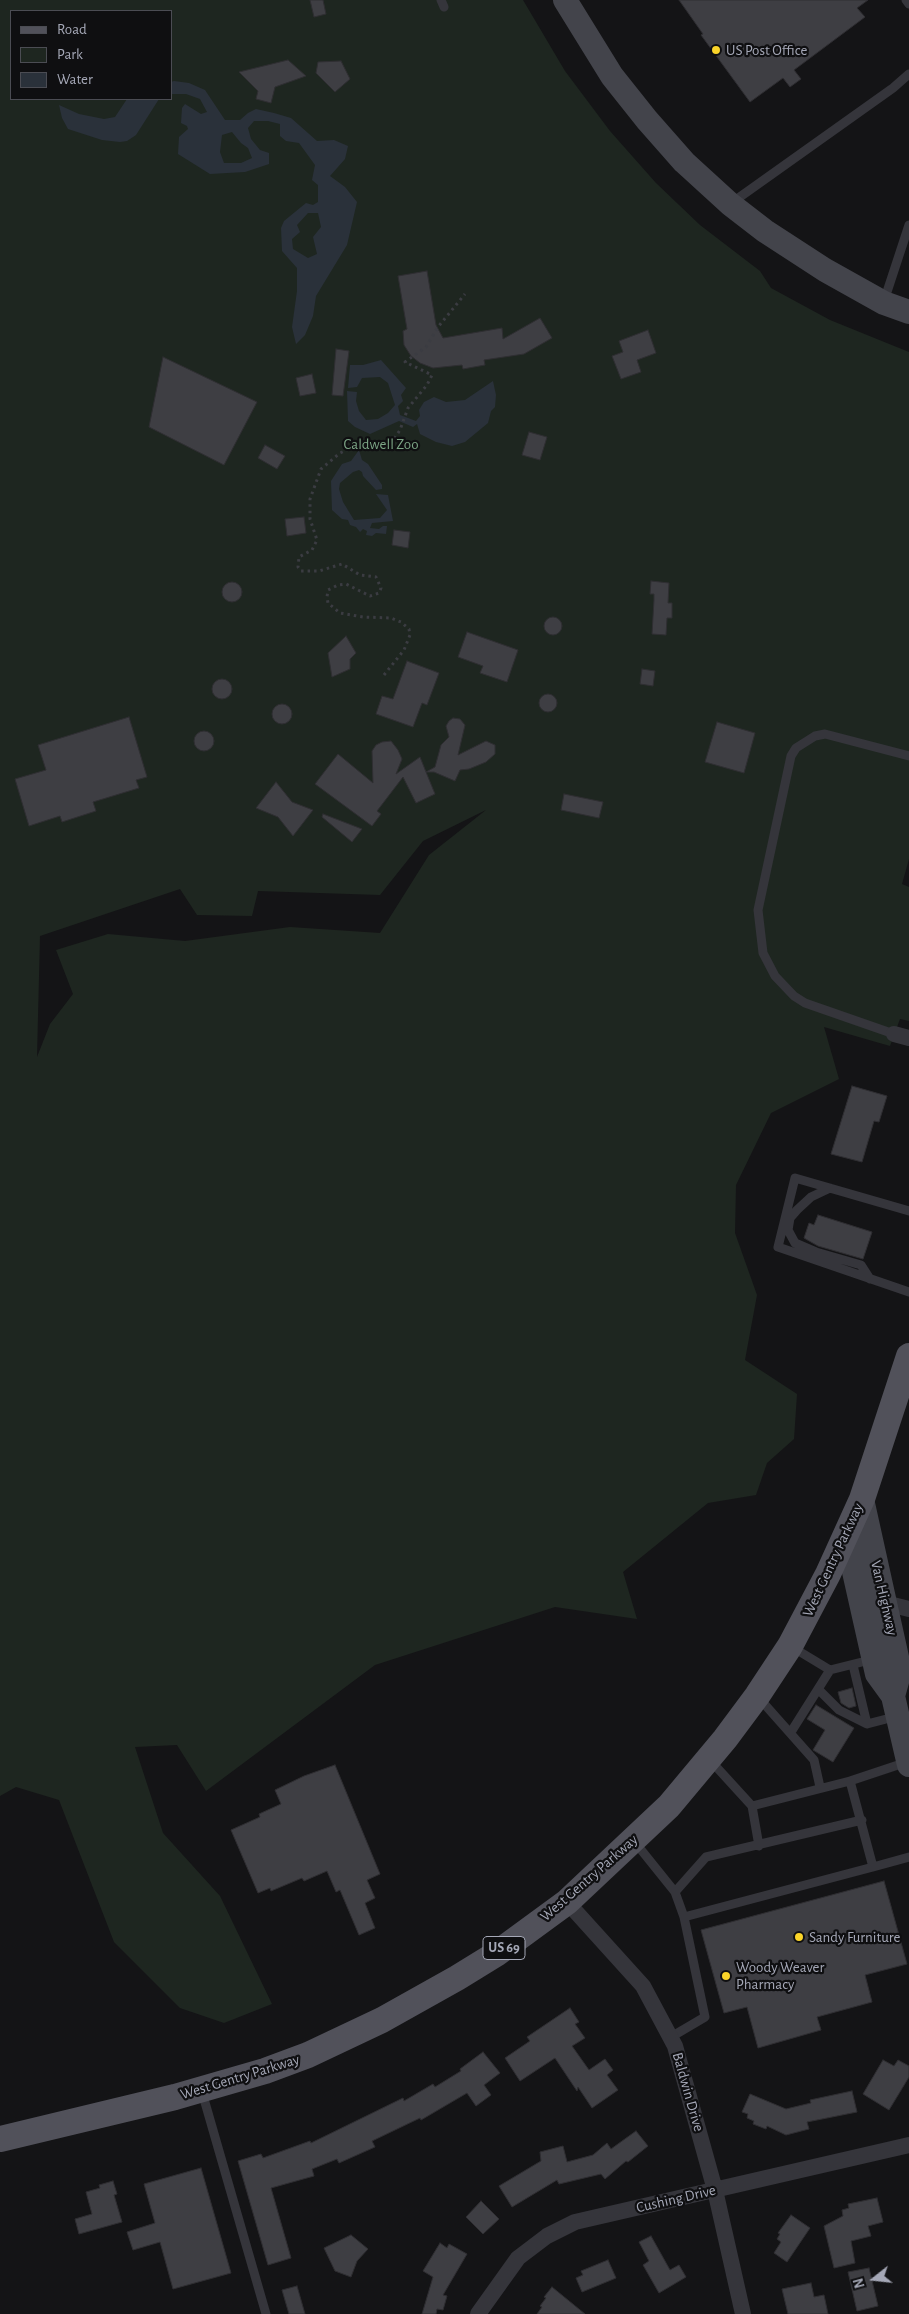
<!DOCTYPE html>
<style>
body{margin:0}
#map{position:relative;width:909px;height:2314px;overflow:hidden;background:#141416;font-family:"Alegreya Sans",sans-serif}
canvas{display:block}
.legend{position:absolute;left:10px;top:10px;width:162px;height:90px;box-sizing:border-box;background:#0f0f11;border:1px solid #4b4c53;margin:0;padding:6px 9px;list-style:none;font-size:15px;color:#a5a8b7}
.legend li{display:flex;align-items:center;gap:10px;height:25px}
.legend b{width:25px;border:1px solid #4b4c53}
.north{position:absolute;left:849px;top:2254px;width:50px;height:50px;-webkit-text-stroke:4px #0f0f11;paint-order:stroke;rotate:254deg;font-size:14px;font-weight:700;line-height:20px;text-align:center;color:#a5a8b7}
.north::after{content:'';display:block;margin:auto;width:18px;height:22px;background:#a5a8b7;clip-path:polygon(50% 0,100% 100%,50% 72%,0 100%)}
</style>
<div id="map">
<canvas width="909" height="2314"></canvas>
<ul class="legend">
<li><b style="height:6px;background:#51515a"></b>Road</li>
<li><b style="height:14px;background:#1e2620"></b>Park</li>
<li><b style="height:14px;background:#2a313a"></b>Water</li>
</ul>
<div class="north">N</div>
</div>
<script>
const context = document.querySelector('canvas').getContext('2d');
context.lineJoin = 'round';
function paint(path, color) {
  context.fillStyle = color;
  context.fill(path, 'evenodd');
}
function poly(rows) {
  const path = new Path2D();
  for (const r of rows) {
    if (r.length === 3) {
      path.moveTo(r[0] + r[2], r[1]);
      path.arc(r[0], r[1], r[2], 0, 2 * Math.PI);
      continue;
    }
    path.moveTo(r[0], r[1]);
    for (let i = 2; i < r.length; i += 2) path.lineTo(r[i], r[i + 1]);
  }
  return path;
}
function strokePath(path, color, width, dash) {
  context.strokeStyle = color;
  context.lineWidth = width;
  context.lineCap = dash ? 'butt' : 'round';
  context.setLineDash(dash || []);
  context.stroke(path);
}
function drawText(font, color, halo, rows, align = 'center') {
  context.font = font + ' "Alegreya Sans",sans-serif';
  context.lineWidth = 4.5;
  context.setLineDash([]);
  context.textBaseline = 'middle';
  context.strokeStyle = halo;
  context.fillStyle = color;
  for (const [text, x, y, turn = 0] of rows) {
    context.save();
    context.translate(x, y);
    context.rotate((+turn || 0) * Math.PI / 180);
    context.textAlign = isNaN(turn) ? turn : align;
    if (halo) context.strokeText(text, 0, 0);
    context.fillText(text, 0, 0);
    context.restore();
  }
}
paint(poly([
 [0,0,523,0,565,71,610,131,656,183,700,225,760,271,771,288,830,320,909,352,909,859,902,884,909,887,909,1021,900,1019,890,1046,824,1027,839,1079,771,1113,736,1185,735,1233,757,1295,745,1360,797,1394,794,1439,767,1463,756,1495,708,1503,623,1572,637,1619,555,1607,375,1665,206,1791,177,1745,135,1747,163,1833,220,1896,272,2004,224,2023,180,2008,114,1942,59,1800,16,1787,0,1796],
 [11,11,171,11,171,99,11,99],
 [486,810,429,855,380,933,290,927,185,941,108,934,56,950,73,994,50,1024,37,1057,40,936,180,889,197,915,252,916,258,891,380,895,423,841]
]), '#1e2620');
paint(poly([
 [174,81,189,83,205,90,225,120,240,120,248,113,256,109,274,113,291,118,317,141,334,140,348,146,345,159,330,176,345,187,357,202,347,245,316,296,313,316,305,335,296,344,292,327,297,291,297,268,282,251,281,228,284,221,306,203,313,205,318,202,318,185,312,180,315,165,299,143,286,141,280,136,280,124,268,121,254,121,248,128,251,139,260,150,269,153,269,164,245,172,210,174,178,154,179,137,188,129,187,126,181,123,182,108,185,104,201,114,207,112,200,99,186,94,171,94,171,82],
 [232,132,241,143,248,148,252,158,241,163,224,163,220,152,222,135],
 [308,213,318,213,321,227,313,237,317,254,308,258,293,249,292,239,300,232,297,225],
 [127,99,159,99,136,135,127,141,120,142,102,140,68,129,62,118,59,105,79,114,104,119,115,117],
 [381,360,406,388,401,395,403,401,398,406,400,415,416,421,420,416,419,410,424,402,434,397,446,402,465,400,493,381,496,395,495,407,491,411,488,423,465,442,452,446,436,442,420,434,417,424,413,427,399,421,370,434,355,427,348,421,347,391,357,392,356,401,359,411,366,420,378,419,388,413,395,405,388,383,380,377,362,378,357,387,348,388,350,365,363,365],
 [359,450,362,460,368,464,382,485,382,489,376,490,363,476,362,472,359,470,353,472,340,483,339,489,343,502,354,520,380,518,387,510,376,494,388,495,393,521,372,523,370,528,379,529,383,526,387,526,386,534,376,533,372,536,366,535,367,531,363,529,360,532,356,527,350,525,348,520,342,519,332,510,331,481,342,464,351,461]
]), '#2a313a');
const building = poly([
 [310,0,323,0,326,14,314,17,310,0],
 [679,0,868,0,857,8,865,17,794,70,801,79,790,87,783,78,750,102,701,35,703,34,679,0],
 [288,60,306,76,275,87,271,103,256,99,258,91,239,72,288,60],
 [341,61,350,79,335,92,316,73,318,62,341,61],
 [427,271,436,325,443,338,502,328,503,339,540,318,552,338,524,354,484,360,485,365,463,369,462,365,433,368,420,363,411,356,404,345,403,331,407,329,398,276,427,271],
 [648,330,656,353,637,360,641,372,621,379,612,356,623,352,619,341,648,330],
 [336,349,349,351,343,396,332,395,336,349],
 [163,357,257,402,224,465,149,427,163,357],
 [312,374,316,393,300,396,296,378,312,374],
 [529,432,547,437,540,460,522,455,529,432],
 [265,445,285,456,277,469,258,458,265,445],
 [304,517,306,533,287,536,285,519,304,517],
 [394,530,410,532,408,548,392,545,394,530],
 [651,581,669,583,668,603,672,603,672,618,667,618,666,635,652,634,654,600,654,594,650,594,651,581],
 [232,592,10],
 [553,626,9],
 [467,632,518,650,507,682,480,673,483,666,458,657,467,632],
 [346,636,356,653,350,659,350,669,332,677,328,653,346,636],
 [407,661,439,673,427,705,422,703,413,727,376,714,382,696,393,699,407,661],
 [642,669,655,671,653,686,640,684,642,669],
 [222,689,10],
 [548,703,9],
 [282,714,10],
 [129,717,147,777,136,780,139,788,93,802,96,811,62,822,60,816,29,826,15,779,46,770,38,745,129,717],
 [453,718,460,719,465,725,458,755,486,741,495,745,495,754,486,762,469,769,460,770,455,781,434,772,426,772,435,794,416,803,403,777,377,811,381,814,372,826,315,784,338,754,373,783,372,751,376,745,382,742,391,741,398,750,402,759,396,774,420,757,426,772,435,767,441,745,449,737,446,726,449,721,453,718],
 [717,722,755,733,744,773,705,762,717,722],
 [204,741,10],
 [276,782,292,802,313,810,293,836,278,817,256,808,276,782],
 [564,794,603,802,599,818,561,810,564,794],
 [323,814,362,829,352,842,322,817,323,814],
 [852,1086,887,1096,879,1122,874,1121,862,1162,831,1154,852,1086],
 [818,1215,872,1232,863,1259,818,1246,804,1238,809,1223,814,1225,818,1215],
 [852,1688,856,1706,849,1708,841,1703,838,1692,852,1688],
 [816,1705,854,1728,833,1762,813,1750,825,1730,807,1719,816,1705],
 [335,1765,380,1874,367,1880,375,1898,365,1903,375,1928,359,1935,340,1890,336,1892,327,1871,304,1881,302,1878,271,1891,270,1888,258,1893,231,1830,260,1817,259,1814,281,1804,275,1790,304,1776,335,1765],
 [884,1881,907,1964,865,1975,872,2002,817,2017,821,2030,758,2048,747,2007,724,2013,701,1930,884,1881],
 [570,2008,579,2022,575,2024,585,2038,572,2046,589,2070,605,2059,613,2070,607,2075,618,2090,592,2108,578,2087,577,2091,555,2058,520,2081,505,2058,530,2041,527,2037,570,2008],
 [483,2052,500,2073,484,2085,491,2095,476,2106,467,2093,421,2120,420,2118,372,2141,375,2147,339,2163,337,2159,312,2169,314,2176,271,2188,291,2258,268,2265,238,2161,261,2154,263,2158,310,2141,311,2143,403,2098,404,2101,433,2084,435,2087,461,2071,460,2069,483,2052],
 [883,2060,894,2066,898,2060,909,2066,909,2077,889,2110,863,2094,883,2060],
 [852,2091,857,2112,807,2122,809,2129,786,2135,767,2126,766,2129,753,2124,754,2121,747,2118,748,2114,742,2112,750,2094,786,2109,811,2103,810,2100,852,2091],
 [636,2131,648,2146,628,2162,626,2161,605,2179,601,2174,559,2184,557,2180,512,2207,499,2186,541,2161,540,2152,563,2146,567,2162,593,2155,607,2143,611,2149,636,2131],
 [201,2168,231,2273,173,2289,160,2242,133,2250,127,2232,155,2223,144,2184,201,2168],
 [113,2181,117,2194,114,2195,122,2222,79,2234,75,2219,92,2214,86,2192,100,2188,99,2185,113,2181],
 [877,2198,883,2222,868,2226,871,2236,851,2241,855,2263,834,2268,824,2226,843,2216,842,2210,849,2208,848,2204,877,2198],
 [481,2201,499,2219,483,2234,466,2217,481,2201],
 [791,2215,810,2228,787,2262,774,2253,781,2242,777,2239,780,2234,778,2233,791,2215],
 [351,2235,368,2249,357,2261,351,2277,335,2271,324,2248,351,2235],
 [651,2236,670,2270,679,2265,686,2277,659,2293,643,2265,649,2261,639,2242,651,2236],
 [440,2243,447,2248,449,2244,467,2254,443,2295,447,2296,443,2310,437,2309,436,2314,422,2314,433,2277,423,2271,440,2243],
 [608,2260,616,2278,582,2292,576,2278,583,2275,581,2271,608,2260],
 [869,2268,878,2306,857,2311,848,2272,869,2268],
 [811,2283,814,2297,824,2295,828,2314,788,2314,782,2289,811,2283],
 [297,2286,305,2314,289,2314,282,2290,297,2286],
 [552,2287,585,2314,537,2314,542,2307,540,2306,546,2298,544,2297,552,2287]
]);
paint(building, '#3e3e43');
strokePath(building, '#2f2e32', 1);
strokePath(poly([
 [384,675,404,650,410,635,409,629,401,622,391,618,363,617,340,613,328,603,327,597,328,590,338,585,346,584,370,596,379,593,381,588,376,577,360,575,342,564,319,571,301,571,298,567,299,557,312,550,317,540,310,519,310,499,321,469,340,453,355,446,370,449,379,448,394,439,400,430,408,408,427,385,432,375,405,362,426,347,438,327,465,294]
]), '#3b3c42', 3, [2.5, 4]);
strokePath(poly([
 [441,0,444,7],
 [906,0,909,4],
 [730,204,893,88,909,74],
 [884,301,909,225],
 [894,1034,805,1003,794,996,775,976,763,953,758,910,791,756,796,748,815,736,825,734,909,756],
 [830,1188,811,1197,797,1210,790,1218,788,1230,795,1243,816,1252,861,1265,870,1279],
 [909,1211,795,1178,778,1247,909,1292],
 [792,1647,830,1670,874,1659],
 [853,1665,867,1724],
 [818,1689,839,1710,867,1724,898,1716],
 [759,1698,814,1760,820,1787],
 [791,1732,830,1670],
 [850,1781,907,1762],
 [752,1806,759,1846],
 [634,1841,675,1892,684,1917,705,2017,671,2037],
 [873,1867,909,1857],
 [675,1892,706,1857,862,1820],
 [684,1917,873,1867,850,1781,752,1806,710,1760],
 [202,2092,266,2314]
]), '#35353b', 9);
strokePath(poly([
 [894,1034,909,1038],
 [885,1603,909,1609],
 [567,1902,643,1986,675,2046,715,2190,743,2314],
 [478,2314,518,2258,547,2236,575,2222,909,2145]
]), '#35353b', 16);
strokePath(poly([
 [565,0,612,76,647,120,684,162,730,204,765,231,825,270,884,303,909,312],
 [862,1499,900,1671,893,1696],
 [846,1536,877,1674,893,1696,909,1765]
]), '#43444b', 24);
strokePath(poly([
 [0,2139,175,2097,265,2071,308,2055,382,2020,457,1978,496,1954,567,1902,669,1806,725,1739,757,1696,790,1646,828,1574,862,1499,909,1356]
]), '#51515a', 26);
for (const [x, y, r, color] of [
 [716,50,5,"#fad429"],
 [799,1937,5,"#fad429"],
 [726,1976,5,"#fad429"]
]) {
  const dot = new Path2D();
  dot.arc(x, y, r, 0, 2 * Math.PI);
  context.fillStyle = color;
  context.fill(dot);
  strokePath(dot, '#0f0f11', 2);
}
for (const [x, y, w] of [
 [504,1948,42]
]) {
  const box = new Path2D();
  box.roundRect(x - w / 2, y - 11.5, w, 23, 4);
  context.fillStyle = '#0f0f11';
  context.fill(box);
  strokePath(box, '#a5a8b7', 1);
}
drawText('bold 14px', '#a5a8b7', null, [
 ["US 69",504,1948]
]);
drawText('15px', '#a5a8b7', '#0f0f11', [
 ["US Post Office",726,50],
 ["Sandy Furniture",809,1937],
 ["Woody Weaver",736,1967],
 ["Pharmacy",736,1984]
], 'left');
drawText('15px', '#7ba384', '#0f0f11', [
 ["Caldwell Zoo",381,444]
]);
drawText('15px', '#a5a8b7', '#0f0f11', [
 ["West Gentry Parkway",833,1560,-65],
 ["Van Highway",884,1598,77],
 ["West Gentry Parkway",589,1878,-41],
 ["West Gentry Parkway",240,2077,-17],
 ["Baldwin Drive",688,2092,74],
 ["Cushing Drive",676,2199,-13]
]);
</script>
